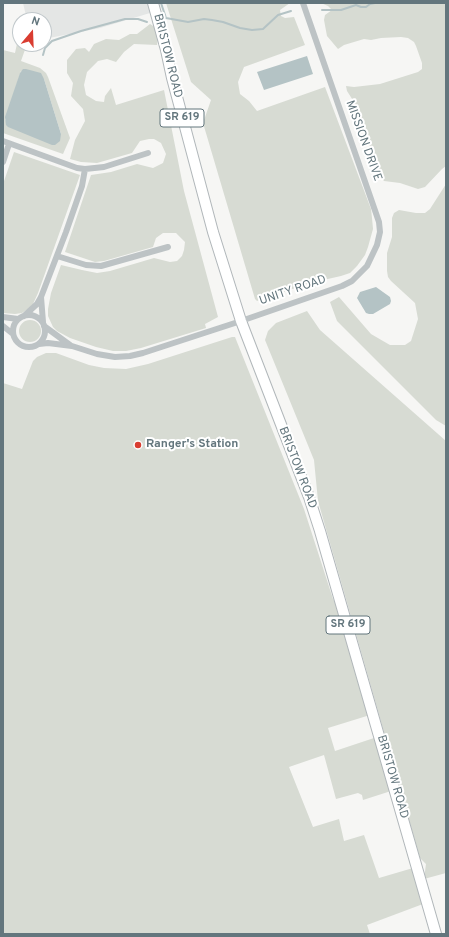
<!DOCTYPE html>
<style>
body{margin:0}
#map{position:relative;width:449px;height:937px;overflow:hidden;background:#f6f6f4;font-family:Overpass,sans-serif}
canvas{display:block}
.frame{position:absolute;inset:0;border:4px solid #63767d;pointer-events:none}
.north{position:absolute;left:12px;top:12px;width:40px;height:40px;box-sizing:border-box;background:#fff;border:1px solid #c1c8cb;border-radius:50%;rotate:19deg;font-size:11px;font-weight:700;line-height:16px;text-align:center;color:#63767d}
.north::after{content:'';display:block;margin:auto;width:14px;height:18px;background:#d93d31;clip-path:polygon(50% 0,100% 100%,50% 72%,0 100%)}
</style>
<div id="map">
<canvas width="449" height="937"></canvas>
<div class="frame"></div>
<div class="north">N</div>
</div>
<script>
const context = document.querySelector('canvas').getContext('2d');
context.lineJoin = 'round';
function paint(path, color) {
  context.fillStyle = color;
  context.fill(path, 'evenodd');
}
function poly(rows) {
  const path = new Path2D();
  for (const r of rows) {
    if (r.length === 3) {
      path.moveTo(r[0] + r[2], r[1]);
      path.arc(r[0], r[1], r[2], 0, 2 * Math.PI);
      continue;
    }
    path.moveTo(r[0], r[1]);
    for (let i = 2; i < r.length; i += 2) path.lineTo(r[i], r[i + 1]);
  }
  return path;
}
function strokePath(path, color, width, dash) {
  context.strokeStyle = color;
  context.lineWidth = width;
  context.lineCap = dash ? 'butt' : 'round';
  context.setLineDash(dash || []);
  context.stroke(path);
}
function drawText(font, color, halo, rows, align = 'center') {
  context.font = font + ' Overpass,sans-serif';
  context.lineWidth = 4;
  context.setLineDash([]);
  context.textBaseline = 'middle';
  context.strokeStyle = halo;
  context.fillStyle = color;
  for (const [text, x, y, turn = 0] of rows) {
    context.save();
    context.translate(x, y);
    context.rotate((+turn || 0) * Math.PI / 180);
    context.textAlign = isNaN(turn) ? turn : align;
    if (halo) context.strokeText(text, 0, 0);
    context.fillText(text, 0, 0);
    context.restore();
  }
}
paint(poly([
 [23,3,148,3,150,13,100,28,44,39,44,20,27,20]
]), '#e4e6e5');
paint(poly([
 [166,3,290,3,280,10,281,16,285,18,294,17,305,45,244,67,238,82,240,94,249,101,257,111,325,87,371,209,372,218,373,229,368,247,365,255,357,266,350,273,341,276,310,283,257,301,255,299,203,123,211,100,191,82],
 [321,3,446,3,446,166,442,169,425,187,418,189,400,183,384,181,379,174,356,105,347,91,346,86,354,87,380,84,418,72,422,69,422,63,416,46,414,42,408,38,401,37,381,38,371,40,364,39,344,45,338,49,327,36,324,20,325,15,332,10,328,6],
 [150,24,158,29,158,38,157,45,134,44,124,52,116,62,107,59,98,61,87,72,84,85,86,95,96,101,104,102,105,96,111,88,116,105,164,90,184,191,218,317,205,324,206,328,141,348,126,351,113,351,96,347,70,338,57,331,53,327,48,316,48,309,51,293,61,265,82,270,97,273,110,271,154,258,170,262,177,261,182,256,184,250,185,242,176,233,163,233,156,238,153,247,104,261,95,262,65,252,91,175,111,172,137,164,153,168,163,163,166,154,161,143,154,139,149,139,140,141,132,153,97,163,81,162,70,159,75,140,85,121,83,109,71,96,73,83,67,73,67,60,76,49,85,48,89,52,94,44,106,39,119,40,130,34,137,34],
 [18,39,20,39,20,44,27,44,21,61,40,68,46,73,48,77,70,138,63,154,3,133,3,50,15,53],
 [21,71,44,79,61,134,5,120],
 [14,152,80,175,38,293,33,304,28,309,22,313,15,314,3,313,3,184],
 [446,184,446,426,436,420,337,321,330,302,339,297,371,334,383,341,390,345,405,345,411,341,418,319,415,303,391,281,388,277,387,271,387,253,392,237,392,218,394,213,399,210,416,213,425,213,430,209],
 [307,311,320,330,446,441,446,873,424,879,426,864,420,858,318,501,314,460,265,340,268,331,276,323],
 [30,331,11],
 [232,337,235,337,304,509,333,599,340,610,370,715,328,728,335,751,377,737,391,791,363,800,362,795,358,793,336,799,324,755,289,767,313,827,339,819,344,841,364,835,379,878,413,868,423,904,367,925,370,934,3,934,3,383,22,389,33,361,37,357,46,353,56,353,89,365,104,368,126,369,148,364]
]), '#d7dbd3');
paint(poly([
 [307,56,313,74,264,90,257,72],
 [23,69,26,69,41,73,44,79,61,134,60,141,55,145,52,145,8,127,6,125,5,117,20,73],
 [376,287,390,297,391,301,390,304,373,314,369,314,366,313,357,298,360,292]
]), '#b4c3c5');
strokePath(poly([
 [161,3,166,18,188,22,204,19,212,20,223,22,240,28,252,30,263,29,278,15,291,11],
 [322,10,341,10,356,5,361,7,366,7,370,4,375,3],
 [43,55,45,48,52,41,81,31,125,19,138,19,147,22]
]), '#b4c3c5', 2);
const primary = poly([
 [153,3,166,50,172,78,213,232,241,321,309,497,320,531,436,934]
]);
strokePath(primary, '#b1b7ba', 12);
strokePath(poly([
 [3,141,77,168,85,169,104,167,148,153],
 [3,162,9,144],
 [57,256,86,265,101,266,168,247],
 [41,297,43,322],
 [29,331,16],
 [24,316,37,304,41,297,66,232,82,186,85,169],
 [3,317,18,319],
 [3,326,13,334],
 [44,326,70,345],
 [39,344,48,343,72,346,97,354,115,357,130,356,143,353,241,321,342,286,352,281,367,266,377,245,380,232,379,222,303,3]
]), '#bdc3c5', 6);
strokePath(primary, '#fff', 10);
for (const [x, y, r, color] of [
 [138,445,4,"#d93d31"]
]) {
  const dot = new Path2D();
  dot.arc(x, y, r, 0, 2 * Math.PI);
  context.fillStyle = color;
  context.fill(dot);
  strokePath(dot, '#fff', 1.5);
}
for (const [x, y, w] of [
 [182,118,44],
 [348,625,44]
]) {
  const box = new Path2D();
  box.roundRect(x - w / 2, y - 9, w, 18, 3);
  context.fillStyle = '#fff';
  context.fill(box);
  strokePath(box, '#63767d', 1);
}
drawText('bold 11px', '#63767d', null, [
 ["SR 619",182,118],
 ["SR 619",348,625]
]);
drawText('12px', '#63767d', '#fff', [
 ["BRISTOW ROAD",167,56,76],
 ["MISSION DRIVE",363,141,70],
 ["UNITY ROAD",293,291,-19],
 ["BRISTOW ROAD",297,468,69],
 ["BRISTOW ROAD",392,777,74]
]);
drawText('bold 12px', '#63767d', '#fff', [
 ["Ranger's Station",146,445]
], 'left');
</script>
